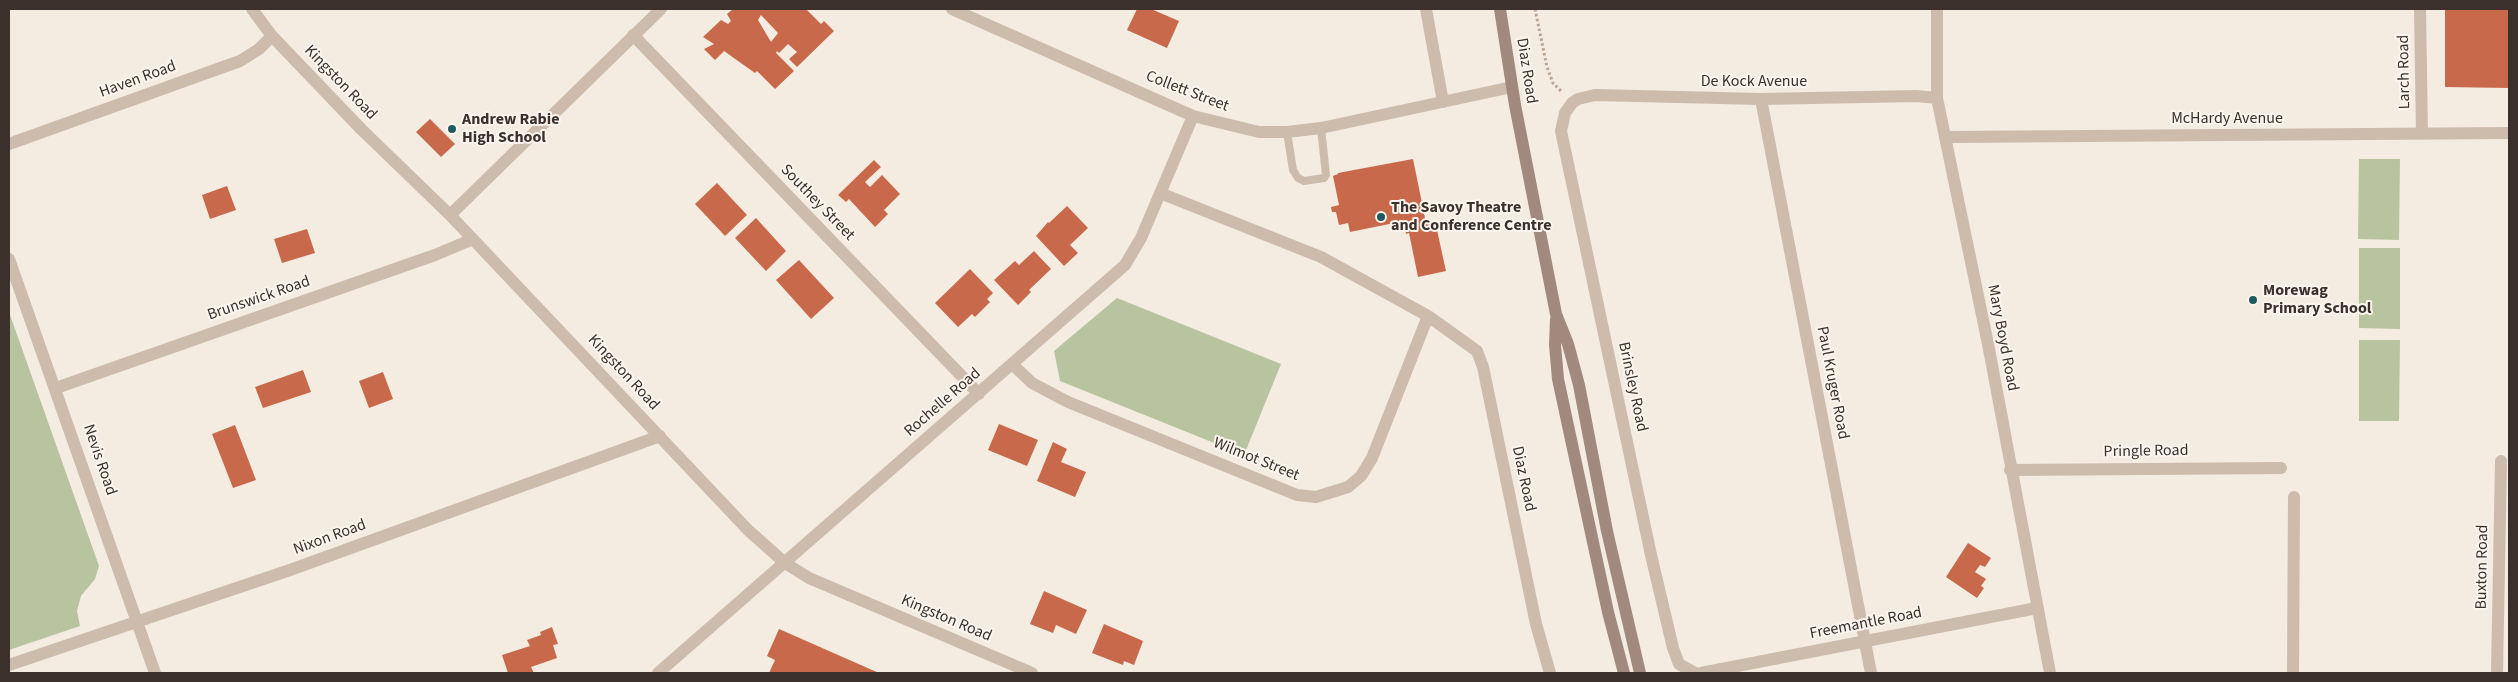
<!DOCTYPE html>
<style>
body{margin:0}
#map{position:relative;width:2518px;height:682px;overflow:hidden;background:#f4ebe1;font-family:"Source Sans 3",sans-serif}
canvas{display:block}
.frame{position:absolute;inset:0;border:10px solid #3b302b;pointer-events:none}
</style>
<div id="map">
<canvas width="2518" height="682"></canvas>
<div class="frame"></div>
</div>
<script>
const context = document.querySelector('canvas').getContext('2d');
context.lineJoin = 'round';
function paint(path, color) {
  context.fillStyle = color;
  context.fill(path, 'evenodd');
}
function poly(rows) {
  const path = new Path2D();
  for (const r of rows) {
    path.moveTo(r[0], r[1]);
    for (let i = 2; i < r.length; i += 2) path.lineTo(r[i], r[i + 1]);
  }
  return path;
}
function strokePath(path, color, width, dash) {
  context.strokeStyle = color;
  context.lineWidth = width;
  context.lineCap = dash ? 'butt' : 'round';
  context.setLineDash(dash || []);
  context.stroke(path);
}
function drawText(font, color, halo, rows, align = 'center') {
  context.font = font + ' "Source Sans 3",sans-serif';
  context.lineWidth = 4;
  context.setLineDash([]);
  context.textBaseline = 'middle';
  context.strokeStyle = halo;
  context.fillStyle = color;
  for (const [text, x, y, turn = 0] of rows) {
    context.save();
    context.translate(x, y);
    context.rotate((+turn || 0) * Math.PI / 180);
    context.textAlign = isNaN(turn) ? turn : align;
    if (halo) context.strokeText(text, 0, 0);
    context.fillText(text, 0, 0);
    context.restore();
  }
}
paint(poly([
 [2359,159,2400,159,2399,240,2358,239],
 [2359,248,2400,248,2400,329,2359,328],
 [1117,298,1281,364,1244,455,1060,381,1054,351],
 [9,312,99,566,95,579,81,596,77,611,80,626,9,650],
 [2359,340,2400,340,2399,421,2359,421]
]), '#b8c4a0');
paint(poly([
 [733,9,806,9,821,24,824,21,834,31,797,67,789,59,797,52,788,44,779,53,777,51,776,53,794,71,775,89,757,71,755,73,724,51,715,60,704,49,714,44,703,37,721,20,728,24,731,21,727,14],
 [761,15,778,33,771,42,758,20],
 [1137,9,1151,9,1179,21,1167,48,1127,30],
 [2445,9,2509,9,2509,88,2445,87],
 [430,119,455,144,441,157,416,132],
 [1413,159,1426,223,1435,221,1446,271,1418,277,1409,233,1406,234,1404,221,1350,232,1348,223,1339,225,1336,212,1332,212,1331,207,1339,205,1333,176,1338,174,1338,173],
 [874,160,881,167,865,182,870,187,882,175,900,194,884,210,888,214,875,227,849,199,846,202,838,195],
 [717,183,747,215,725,236,695,204],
 [227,186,236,210,210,219,202,195],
 [1067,206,1088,228,1070,245,1078,253,1064,266,1036,236,1048,222,1049,223],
 [756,218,786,251,766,271,735,238],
 [307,229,315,253,282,263,274,239],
 [1034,251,1051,269,1029,290,1031,292,1018,305,994,280,1015,261,1019,265],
 [799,260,834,298,811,319,776,280],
 [970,269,993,293,987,299,990,302,975,317,972,314,958,327,935,303],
 [303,370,311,392,263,408,255,387],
 [383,372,393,399,369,408,359,381],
 [999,424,1038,440,1027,466,988,450],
 [235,425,256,480,233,488,212,434],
 [1053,442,1067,449,1061,462,1086,472,1075,497,1037,481],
 [1968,543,1991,558,1985,567,1980,565,1975,572,1986,579,1981,586,1984,588,1977,598,1946,577],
 [1044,591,1087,610,1076,634,1056,625,1053,633,1030,624],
 [1104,624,1143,641,1134,665,1124,661,1123,665,1092,653],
 [552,627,558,644,553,645,557,658,531,667,534,673,508,673,502,655,530,646,527,640,541,635,540,632],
 [779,629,879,673,769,673,775,660,767,656]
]), '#c8694b');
strokePath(poly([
 [1535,9,1547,67,1553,83,1562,92]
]), '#b9a596', 3, [2.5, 2.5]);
strokePath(poly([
 [1287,132,1293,170,1298,178,1304,181,1324,178,1326,175,1321,128]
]), '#cdbbac', 8);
strokePath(poly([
 [252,9,272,36,361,129,450,215,748,530,785,563,809,578,1032,673],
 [952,9,1193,116,1259,132,1287,132,1321,128,1512,87],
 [1426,9,1443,102],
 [1937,9,1937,98,1988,344,2050,673],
 [2420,9,2422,134],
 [633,35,979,394],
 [1761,99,1871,673],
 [1946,137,2509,133],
 [9,144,240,61,259,49,272,36],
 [1160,193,1321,257,1428,316,1477,351,1483,367,1536,624,1550,673],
 [450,215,661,9],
 [9,259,155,673],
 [1012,364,1032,383,1068,402,1297,495,1316,497,1348,487,1361,476,1372,458,1428,316],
 [56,388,435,255,473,239],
 [2010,470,2281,468],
 [9,665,290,570,660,436],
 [658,673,1125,265,1141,238,1193,116],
 [1695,673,1679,664,1673,648,1651,555,1561,131,1565,113,1572,103,1578,99,1595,95,1761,99,1916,96,1937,98],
 [1701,673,2037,608],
 [2293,673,2294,497],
 [2497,673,2501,461]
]), '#cdbbac', 12);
strokePath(poly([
 [1500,9,1515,105,1556,314,1568,344,1579,385,1607,531,1640,673],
 [1556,319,1555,345,1558,379,1608,612,1624,673]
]), '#a18a7d', 12);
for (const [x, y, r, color] of [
 [452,129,5,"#1f5a5e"],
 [1381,217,5,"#1f5a5e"],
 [2253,300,5,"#1f5a5e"]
]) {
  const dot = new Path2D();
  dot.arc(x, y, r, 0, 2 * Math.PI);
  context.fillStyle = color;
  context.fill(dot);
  strokePath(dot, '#fbf5ee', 2);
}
drawText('16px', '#3b302b', '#fbf5ee', [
 ["Diaz Road",1526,71,81],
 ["Larch Road",2405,72,-91],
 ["Haven Road",138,80,-20],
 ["De Kock Avenue",1754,82],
 ["Kingston Road",340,83,46],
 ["Collett Street",1187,92,21],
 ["McHardy Avenue",2227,119],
 ["Southey Street",817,203,46],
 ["Brunswick Road",259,299,-19],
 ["Mary Boyd Road",2002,338,79],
 ["Kingston Road",623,373,47],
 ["Paul Kruger Road",1832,383,79],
 ["Brinsley Road",1632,387,78],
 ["Rochelle Road",943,403,-41],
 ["Pringle Road",2146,452,-1],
 ["Nevis Road",99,460,71],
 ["Wilmot Street",1256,460,22],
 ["Diaz Road",1523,479,78],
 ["Nixon Road",330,538,-20],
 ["Buxton Road",2483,567,-89],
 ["Kingston Road",946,619,23],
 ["Freemantle Road",1866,624,-11]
]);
drawText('bold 16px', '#3b302b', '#fbf5ee', [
 ["Andrew Rabie",462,120],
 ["High School",462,138],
 ["The Savoy Theatre",1391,208],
 ["and Conference Centre",1391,226],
 ["Morewag",2263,291],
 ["Primary School",2263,309]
], 'left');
</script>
